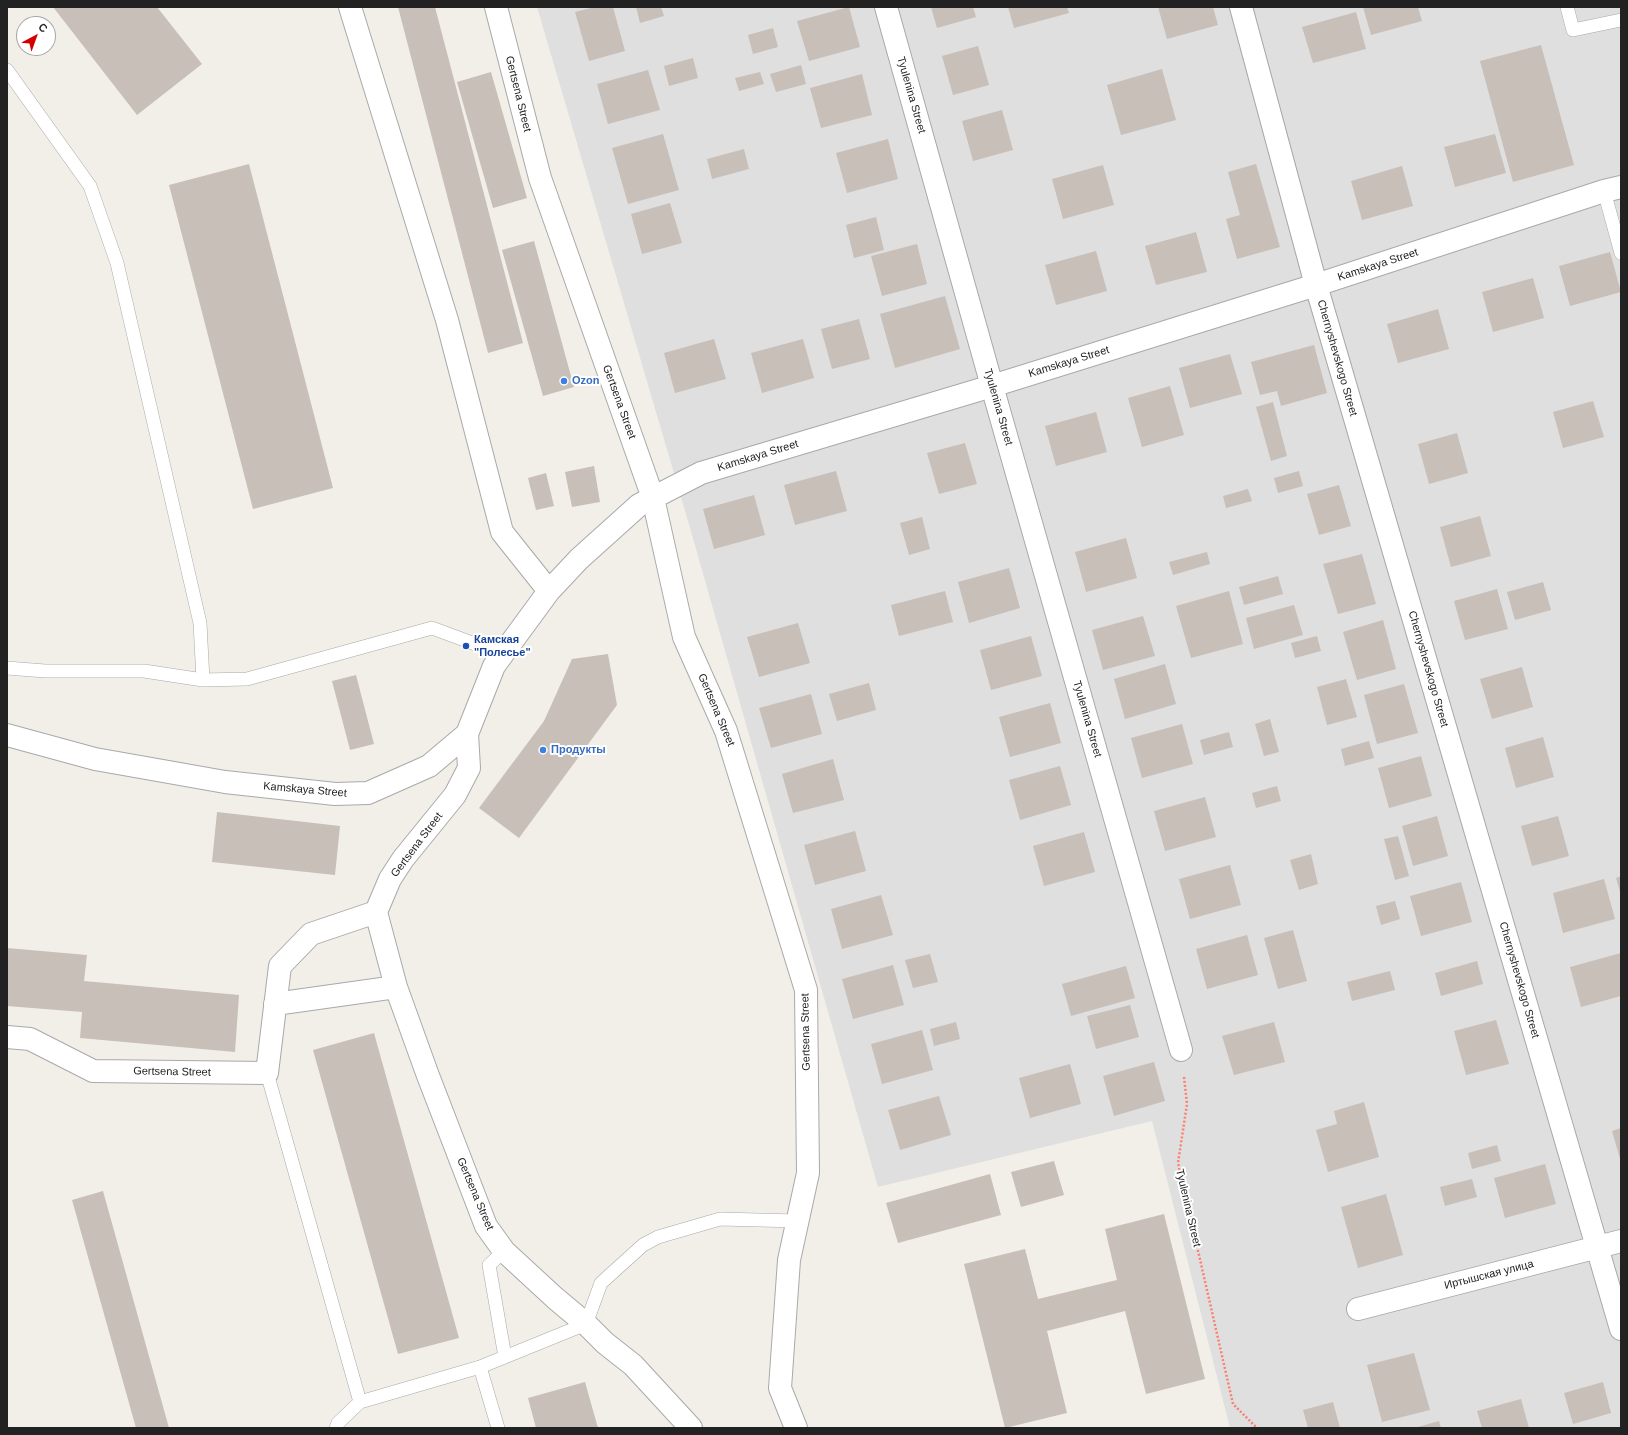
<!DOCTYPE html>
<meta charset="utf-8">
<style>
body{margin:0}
#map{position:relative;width:1628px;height:1435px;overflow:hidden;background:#f2efe9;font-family:Arial,sans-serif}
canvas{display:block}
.frame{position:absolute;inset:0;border:8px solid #222;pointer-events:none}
.north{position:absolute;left:16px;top:16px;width:40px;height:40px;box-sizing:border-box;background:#fff;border:1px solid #a7a7a7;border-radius:50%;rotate:41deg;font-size:11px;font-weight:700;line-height:16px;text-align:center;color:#222}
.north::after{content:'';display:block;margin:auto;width:14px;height:18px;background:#d40000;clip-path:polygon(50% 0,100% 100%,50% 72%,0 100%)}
</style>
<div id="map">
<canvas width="1628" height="1435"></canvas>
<div class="frame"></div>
<div class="north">С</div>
</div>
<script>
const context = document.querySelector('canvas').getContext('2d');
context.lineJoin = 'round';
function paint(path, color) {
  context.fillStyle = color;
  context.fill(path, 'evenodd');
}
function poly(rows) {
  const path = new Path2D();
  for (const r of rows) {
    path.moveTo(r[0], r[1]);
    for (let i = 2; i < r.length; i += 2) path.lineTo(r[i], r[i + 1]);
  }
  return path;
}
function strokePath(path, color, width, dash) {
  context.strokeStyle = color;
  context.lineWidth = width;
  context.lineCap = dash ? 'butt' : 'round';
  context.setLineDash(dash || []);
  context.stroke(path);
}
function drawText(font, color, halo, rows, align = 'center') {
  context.font = font + ' Arial,sans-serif';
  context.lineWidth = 4;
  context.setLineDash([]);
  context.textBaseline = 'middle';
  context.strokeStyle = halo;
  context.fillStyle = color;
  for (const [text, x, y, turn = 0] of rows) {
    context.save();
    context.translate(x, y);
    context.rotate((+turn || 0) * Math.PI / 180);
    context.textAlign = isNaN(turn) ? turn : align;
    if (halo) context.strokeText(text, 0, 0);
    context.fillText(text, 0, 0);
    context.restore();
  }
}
paint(poly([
 [537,7,1621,7,1621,1428,1230,1428,1152,1121,878,1187,688,521]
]), '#e0dfdf');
paint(poly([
 [53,7,157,7,202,64,137,115],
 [398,7,435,7,523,343,488,353],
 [595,7,613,7,625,51,589,61,575,12],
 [636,7,661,7,664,16,640,23],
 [849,7,860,47,809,61,797,21],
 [931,7,973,7,976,17,937,28],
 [1008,7,1067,7,1069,13,1014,28],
 [1158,7,1213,7,1218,25,1167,39],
 [1363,7,1418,7,1422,21,1371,35],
 [1356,12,1366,49,1313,63,1302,27],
 [773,28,778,47,753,54,748,35],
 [1541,45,1574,165,1513,182,1480,61],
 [978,46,989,85,953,95,942,56],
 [693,58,698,78,669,86,664,66],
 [801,65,806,84,776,92,770,74],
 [1162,69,1176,120,1121,135,1107,85],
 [648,70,660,110,608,124,597,84],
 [491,72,527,198,493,208,457,82],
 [760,72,764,84,739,91,735,78],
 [862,74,872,115,821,128,810,88],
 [1002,110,1013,150,973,161,962,121],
 [663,134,679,190,628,204,612,148],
 [1495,134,1506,173,1455,187,1444,147],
 [888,139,898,179,847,193,836,153],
 [744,149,749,169,712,179,707,159],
 [249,164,333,488,253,509,169,185],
 [1256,164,1280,247,1237,259,1226,219,1240,215,1228,172],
 [1103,165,1114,205,1063,219,1052,179],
 [1402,166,1413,206,1362,220,1351,181],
 [670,203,682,243,642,254,631,214],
 [876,217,884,250,854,258,846,225],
 [1196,232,1207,272,1156,285,1145,246],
 [534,241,574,387,543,396,502,250],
 [917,244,927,284,882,296,871,256],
 [1096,251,1107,291,1056,305,1045,265],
 [1610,252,1621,292,1570,306,1559,266],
 [1533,278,1544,318,1493,332,1482,292],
 [945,296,960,349,895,368,880,314],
 [1438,309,1449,349,1398,363,1387,324],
 [859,319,870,359,832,369,821,329],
 [714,339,726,379,675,393,664,353],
 [803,339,814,378,762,393,751,353],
 [1314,345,1327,393,1281,406,1277,391,1260,395,1251,362],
 [1230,354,1242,394,1190,408,1179,368],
 [1170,386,1184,435,1142,447,1128,398],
 [1593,401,1604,437,1563,448,1553,412],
 [1273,402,1287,456,1271,461,1256,407],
 [1096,412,1107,452,1056,466,1045,426],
 [1457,433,1468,473,1429,484,1418,444],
 [965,443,977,484,939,494,927,453],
 [594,466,600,502,572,507,565,472],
 [836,471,847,511,795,525,784,485],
 [1299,471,1303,486,1278,493,1274,478],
 [546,473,554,506,536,510,528,478],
 [1339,485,1351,526,1319,535,1307,494],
 [1248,489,1252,501,1226,508,1223,496],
 [754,495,765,535,714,549,703,509],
 [1480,516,1491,556,1451,567,1440,527],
 [922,517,930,549,909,555,900,523],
 [1126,538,1137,578,1086,592,1075,552],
 [1207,552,1210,564,1173,575,1169,562],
 [1362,554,1376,604,1338,614,1323,564],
 [1009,568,1020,608,969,623,958,582],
 [1278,576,1283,594,1244,605,1239,587],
 [1543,582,1551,610,1515,620,1507,592],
 [1497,589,1508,629,1465,640,1454,601],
 [945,591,953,622,899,636,891,605],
 [1229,591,1243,644,1191,658,1176,606],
 [1294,605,1303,635,1254,649,1246,618],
 [1143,616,1155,656,1103,670,1092,630],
 [1383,620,1396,669,1357,680,1343,632],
 [798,623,810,663,759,677,747,637],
 [1031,636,1042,676,991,690,980,650],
 [1317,636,1321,651,1295,658,1291,643],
 [608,654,617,705,519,838,479,808,544,721,572,659],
 [1165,664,1176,704,1125,719,1114,679],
 [1522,667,1533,707,1492,719,1480,679],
 [356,675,374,744,350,750,332,681],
 [1346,679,1357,717,1327,725,1317,687],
 [869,683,876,710,837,721,829,694],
 [1404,684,1418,733,1377,744,1364,695],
 [811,694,822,734,771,748,759,708],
 [1050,703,1061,743,1010,757,999,717],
 [1270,719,1279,752,1264,756,1255,724],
 [1182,724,1193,764,1142,778,1131,738],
 [1229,732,1233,747,1204,755,1200,740],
 [1543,737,1554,777,1516,788,1505,748],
 [1369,741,1374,758,1345,766,1341,749],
 [1421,756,1432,796,1389,808,1378,768],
 [833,759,844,800,793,813,782,774],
 [1060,766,1071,805,1020,820,1009,780],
 [1277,786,1281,801,1256,808,1252,793],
 [1205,797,1216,837,1165,851,1154,811],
 [217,812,340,826,335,875,212,862],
 [1437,816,1448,856,1413,866,1402,826],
 [1558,816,1569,856,1532,866,1521,826],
 [855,831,866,871,815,885,804,845],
 [1084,832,1095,872,1044,886,1033,846],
 [1398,836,1409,876,1395,880,1384,839],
 [1311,854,1318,884,1299,890,1290,860],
 [1230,865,1241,905,1190,919,1179,879],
 [1621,876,1621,895,1616,878],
 [1604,879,1615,919,1563,933,1553,893],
 [1461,882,1472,922,1421,936,1410,896],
 [881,895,893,935,842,949,831,909],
 [1395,901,1400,919,1381,925,1376,906],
 [1293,930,1307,981,1278,989,1264,938],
 [1247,935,1258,975,1207,989,1196,949],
 [7,948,87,955,84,981,239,995,235,1052,80,1038,82,1012,7,1006],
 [1621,953,1621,996,1581,1007,1570,967],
 [930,954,938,982,913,988,905,960],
 [1477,961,1483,984,1441,996,1435,973],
 [893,965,904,1005,853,1019,842,979],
 [1126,966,1135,998,1071,1016,1062,984],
 [1390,971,1395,990,1352,1001,1347,982],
 [1130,1005,1139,1037,1096,1049,1087,1016],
 [1496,1020,1509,1064,1466,1075,1454,1031],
 [956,1022,960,1039,934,1046,930,1029],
 [1274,1022,1285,1062,1234,1075,1222,1036],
 [922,1030,933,1070,882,1084,871,1044],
 [374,1033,459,1338,398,1354,313,1050],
 [1154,1062,1165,1101,1114,1116,1103,1076],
 [1070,1064,1081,1104,1030,1118,1019,1078],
 [939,1096,951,1135,900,1150,888,1110],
 [1364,1102,1379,1157,1328,1172,1316,1130,1337,1124,1334,1111],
 [1621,1128,1621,1162,1612,1131],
 [1497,1145,1501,1161,1472,1169,1468,1153],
 [1054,1161,1064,1195,1021,1207,1011,1172],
 [1545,1164,1556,1204,1505,1218,1494,1178],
 [990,1174,1001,1215,898,1243,886,1203],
 [1472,1179,1477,1197,1445,1206,1440,1187],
 [103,1191,169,1428,136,1428,72,1200],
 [1386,1194,1403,1255,1358,1268,1341,1207],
 [1164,1214,1205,1379,1146,1394,1125,1311,1047,1331,1067,1413,1005,1428,964,1264,1025,1249,1038,1299,1117,1280,1105,1229],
 [1414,1353,1430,1410,1382,1422,1367,1365],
 [585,1382,598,1428,536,1428,528,1398],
 [1603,1382,1611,1413,1573,1424,1564,1393],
 [1521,1399,1529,1428,1482,1428,1477,1411],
 [1333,1402,1340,1428,1308,1428,1303,1410],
 [1439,1421,1441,1428,1414,1428]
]), '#c7bfb8');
const service = poly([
 [1567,7,1573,30,1621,20],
 [7,70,90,186,117,263,200,623,203,680],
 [1604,191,1621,253],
 [7,668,45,671,144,671,203,680,247,679,432,628,502,654],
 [267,1073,360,1402],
 [504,1251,489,1265,505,1357],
 [480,1367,498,1428],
 [336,1428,338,1423,360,1402,480,1367,586,1324,601,1283,643,1245,658,1237,720,1219,797,1221]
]);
const minor = poly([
 [350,7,447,320,502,532,549,591],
 [496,7,540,178,653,498,684,637,726,731,806,990,808,1173,789,1260,780,1388,796,1428],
 [886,7,992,386,1181,1050],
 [1241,7,1316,285,1621,1329],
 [467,734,469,768,455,795,403,859,390,879,376,912,396,987,427,1073,486,1226,504,1251,555,1298,586,1324,605,1343,633,1365,691,1428],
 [7,735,95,759,225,782,335,794,368,793,429,766,467,734,494,666,549,591,579,559,639,505,701,473,992,386,1316,285,1604,191,1621,187],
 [275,1004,396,987],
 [7,1037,30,1039,93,1071,267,1073,280,966,311,934,376,912],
 [1358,1309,1621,1241]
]);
strokePath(service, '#a9a9a9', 14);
strokePath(minor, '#a9a9a9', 24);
strokePath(poly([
 [1184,1077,1187,1104,1178,1163,1233,1404,1257,1428]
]), '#fa8072', 2.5, [2, 2]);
strokePath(service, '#fff', 13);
strokePath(minor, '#fff', 22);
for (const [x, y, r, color] of [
 [564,381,4,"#3f7fe0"],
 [466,646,4,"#1a4fb4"],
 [543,750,4,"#3f7fe0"]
]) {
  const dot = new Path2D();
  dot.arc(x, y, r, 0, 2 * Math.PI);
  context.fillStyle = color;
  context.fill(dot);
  strokePath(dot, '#fff', 1.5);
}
drawText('11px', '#222', '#fff', [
 ["Gertsena Street",518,94,76],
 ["Tyulenina Street",911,95,74],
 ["Kamskaya Street",1378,265,-18],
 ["Chernyshevskogo Street",1337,358,74],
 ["Kamskaya Street",1069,362,-17],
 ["Gertsena Street",619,402,70],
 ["Tyulenina Street",998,407,74],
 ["Kamskaya Street",758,456,-17],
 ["Chernyshevskogo Street",1428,669,74],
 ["Gertsena Street",716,710,67],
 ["Tyulenina Street",1087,719,74],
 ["Kamskaya Street",305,790,5],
 ["Gertsena Street",417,845,-53],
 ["Chernyshevskogo Street",1519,980,74],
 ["Gertsena Street",806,1032,-91],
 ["Gertsena Street",172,1072,1],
 ["Gertsena Street",475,1194,67],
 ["Tyulenina Street",1188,1208,77],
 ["Иртышская улица",1489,1275,-14]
]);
drawText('bold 11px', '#366cbe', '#fff', [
 ["Ozon",572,381],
 ["Продукты",551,750]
], 'left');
drawText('bold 11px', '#164399', '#fff', [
 ["Камская",474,640],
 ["\"Полесье\"",474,653]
], 'left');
</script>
